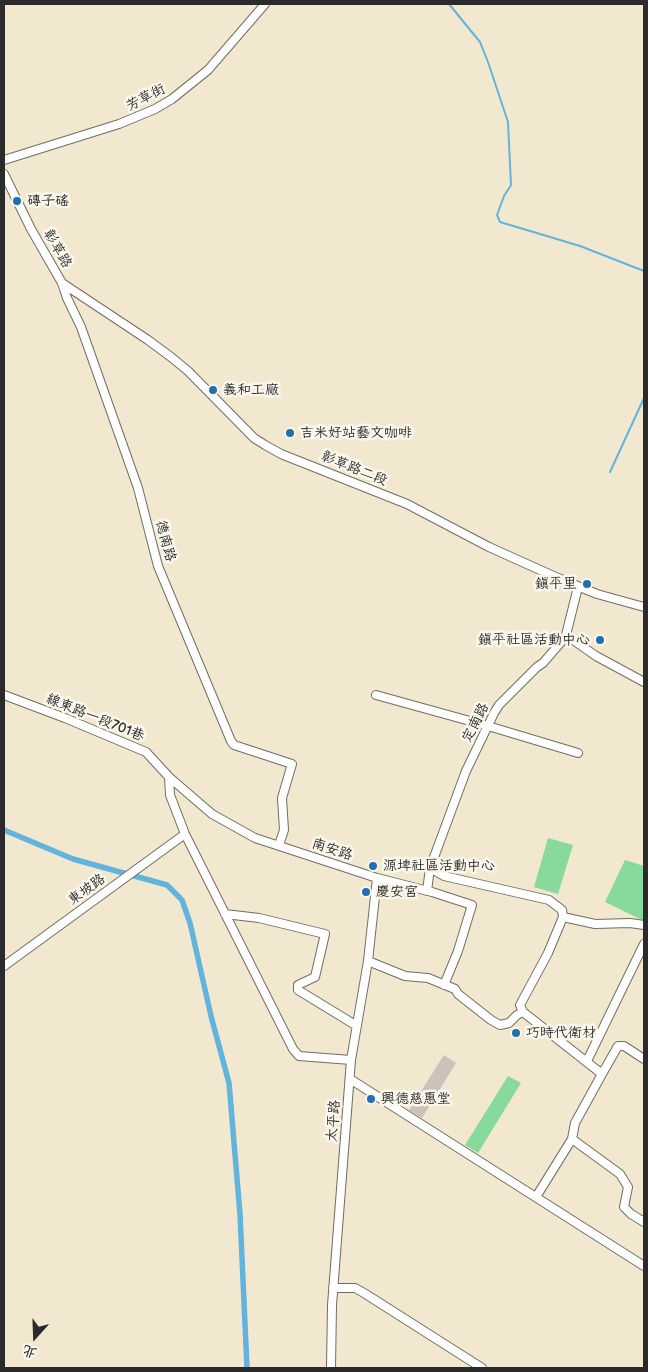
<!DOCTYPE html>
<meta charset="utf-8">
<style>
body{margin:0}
#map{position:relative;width:648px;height:1372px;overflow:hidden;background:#f2e8cf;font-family:"Balsamiq Sans","LXGW WenKai TC",sans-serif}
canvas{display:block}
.frame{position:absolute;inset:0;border:5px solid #2b2b2b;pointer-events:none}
.north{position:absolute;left:10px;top:1312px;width:50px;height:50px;-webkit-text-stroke:4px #fbf7ec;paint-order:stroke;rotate:200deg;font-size:14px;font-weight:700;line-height:20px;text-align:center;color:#2b2b2b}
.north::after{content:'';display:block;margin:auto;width:18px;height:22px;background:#2b2b2b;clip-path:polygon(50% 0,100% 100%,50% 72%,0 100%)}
</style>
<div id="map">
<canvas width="648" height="1372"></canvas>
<div class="frame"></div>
<div class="north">北</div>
</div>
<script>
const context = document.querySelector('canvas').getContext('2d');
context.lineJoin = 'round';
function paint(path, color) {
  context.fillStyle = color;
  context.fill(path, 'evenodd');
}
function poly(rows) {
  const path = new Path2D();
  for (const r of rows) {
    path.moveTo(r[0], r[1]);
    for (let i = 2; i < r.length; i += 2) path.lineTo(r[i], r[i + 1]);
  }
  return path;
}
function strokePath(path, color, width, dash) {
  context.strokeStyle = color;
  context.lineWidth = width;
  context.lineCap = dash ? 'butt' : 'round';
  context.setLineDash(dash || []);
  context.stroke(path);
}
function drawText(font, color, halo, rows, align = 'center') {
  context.font = font + ' "Balsamiq Sans","LXGW WenKai TC",sans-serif';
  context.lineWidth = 5;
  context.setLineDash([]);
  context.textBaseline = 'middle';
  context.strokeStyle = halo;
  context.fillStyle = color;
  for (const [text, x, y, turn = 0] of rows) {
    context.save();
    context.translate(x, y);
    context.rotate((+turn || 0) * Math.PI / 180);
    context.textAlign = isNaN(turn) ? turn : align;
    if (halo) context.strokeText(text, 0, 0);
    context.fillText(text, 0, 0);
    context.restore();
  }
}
paint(poly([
 [444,1055,456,1063,422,1118,409,1110]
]), '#cec1ba');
paint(poly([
 [548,838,573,845,558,894,534,887],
 [625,860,644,866,644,921,605,902],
 [508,1076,521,1083,478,1153,465,1145]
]), '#87da9c');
strokePath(poly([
 [449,4,480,42,488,62,508,122,511,185,504,196,497,215,500,222,580,246,644,271],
 [135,470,141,486],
 [610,472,644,398]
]), '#62b4dd', 2);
strokePath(poly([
 [4,830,73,859,167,885,182,900,190,923,211,1016,229,1083,240,1214,247,1368]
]), '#62b4dd', 5.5);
const minor = poly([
 [4,160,119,124,155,109,172,99,208,70,265,4],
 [4,174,31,229,62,283,67,298,81,327,138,488,158,566,231,741,234,745,292,764,282,798,284,830,279,845],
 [62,283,148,340,171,357,188,371,254,438,265,445,281,454,407,504,489,547,558,578,597,594,644,607],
 [566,635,596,656,644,682],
 [4,695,65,718,146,752,169,777,212,814,255,838,377,878,432,892,472,905,458,951,444,985],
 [376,695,488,726,578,753],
 [169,777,170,795,185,834,293,1049,299,1056,351,1060],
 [430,868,444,876,549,900,562,910,563,917,548,953,520,1005,523,1012],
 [427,891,430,868,466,771,494,713,499,705,537,667,543,663,562,641,566,635,578,587],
 [225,914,259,918,325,934,315,977,298,985,298,990,357,1026],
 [563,917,595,924,630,923,644,925],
 [368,961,405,976,428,978,455,989,458,994,491,1020,500,1025,509,1023,517,1015,523,1012,602,1074,575,1123,572,1139,536,1197],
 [4,966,185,834],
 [587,1061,644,944],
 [602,1074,618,1046,624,1046,644,1059],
 [350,1079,644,1266],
 [572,1139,620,1174,628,1187,624,1207,631,1214,644,1222],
 [333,1288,355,1288,364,1293,482,1368],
 [331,1368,332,1305,351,1060,368,961,377,878]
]);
strokePath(minor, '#716d64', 10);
strokePath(minor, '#fff', 8);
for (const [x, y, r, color] of [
 [17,201,5,"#1f6fb2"],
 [213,390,5,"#1f6fb2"],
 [290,433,5,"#1f6fb2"],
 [587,584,5,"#1f6fb2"],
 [600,640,5,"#1f6fb2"],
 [373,866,5,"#1f6fb2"],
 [366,892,5,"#1f6fb2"],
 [516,1033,5,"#1f6fb2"],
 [371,1099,5,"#1f6fb2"]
]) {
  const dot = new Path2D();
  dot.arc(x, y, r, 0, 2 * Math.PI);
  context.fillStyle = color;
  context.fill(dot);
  strokePath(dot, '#fbf7ec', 2);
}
drawText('14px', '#2b2b2b', '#fbf7ec', [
 ["芳草街",146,98,-27],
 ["彰草路",57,249,60],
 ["彰草路二段",354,469,22],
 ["德南路",165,541,75],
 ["線東路一段701巷",95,718,22],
 ["定南路",476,723,-63],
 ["南安路",332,850,18],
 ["東坡路",87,890,-36],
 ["太平路",334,1121,-85]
]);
drawText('14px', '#2b2b2b', '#fbf7ec', [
 ["磚子磘",27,201],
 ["義和工廠",223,390],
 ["吉米好站藝文咖啡",300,433],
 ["鎮平里",577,584,"right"],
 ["鎮平社區活動中心",590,640,"right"],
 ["源埤社區活動中心",383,866],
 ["慶安宮",376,892],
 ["巧時代衛材",526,1033],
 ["興德慈惠堂",381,1099]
], 'left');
</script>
